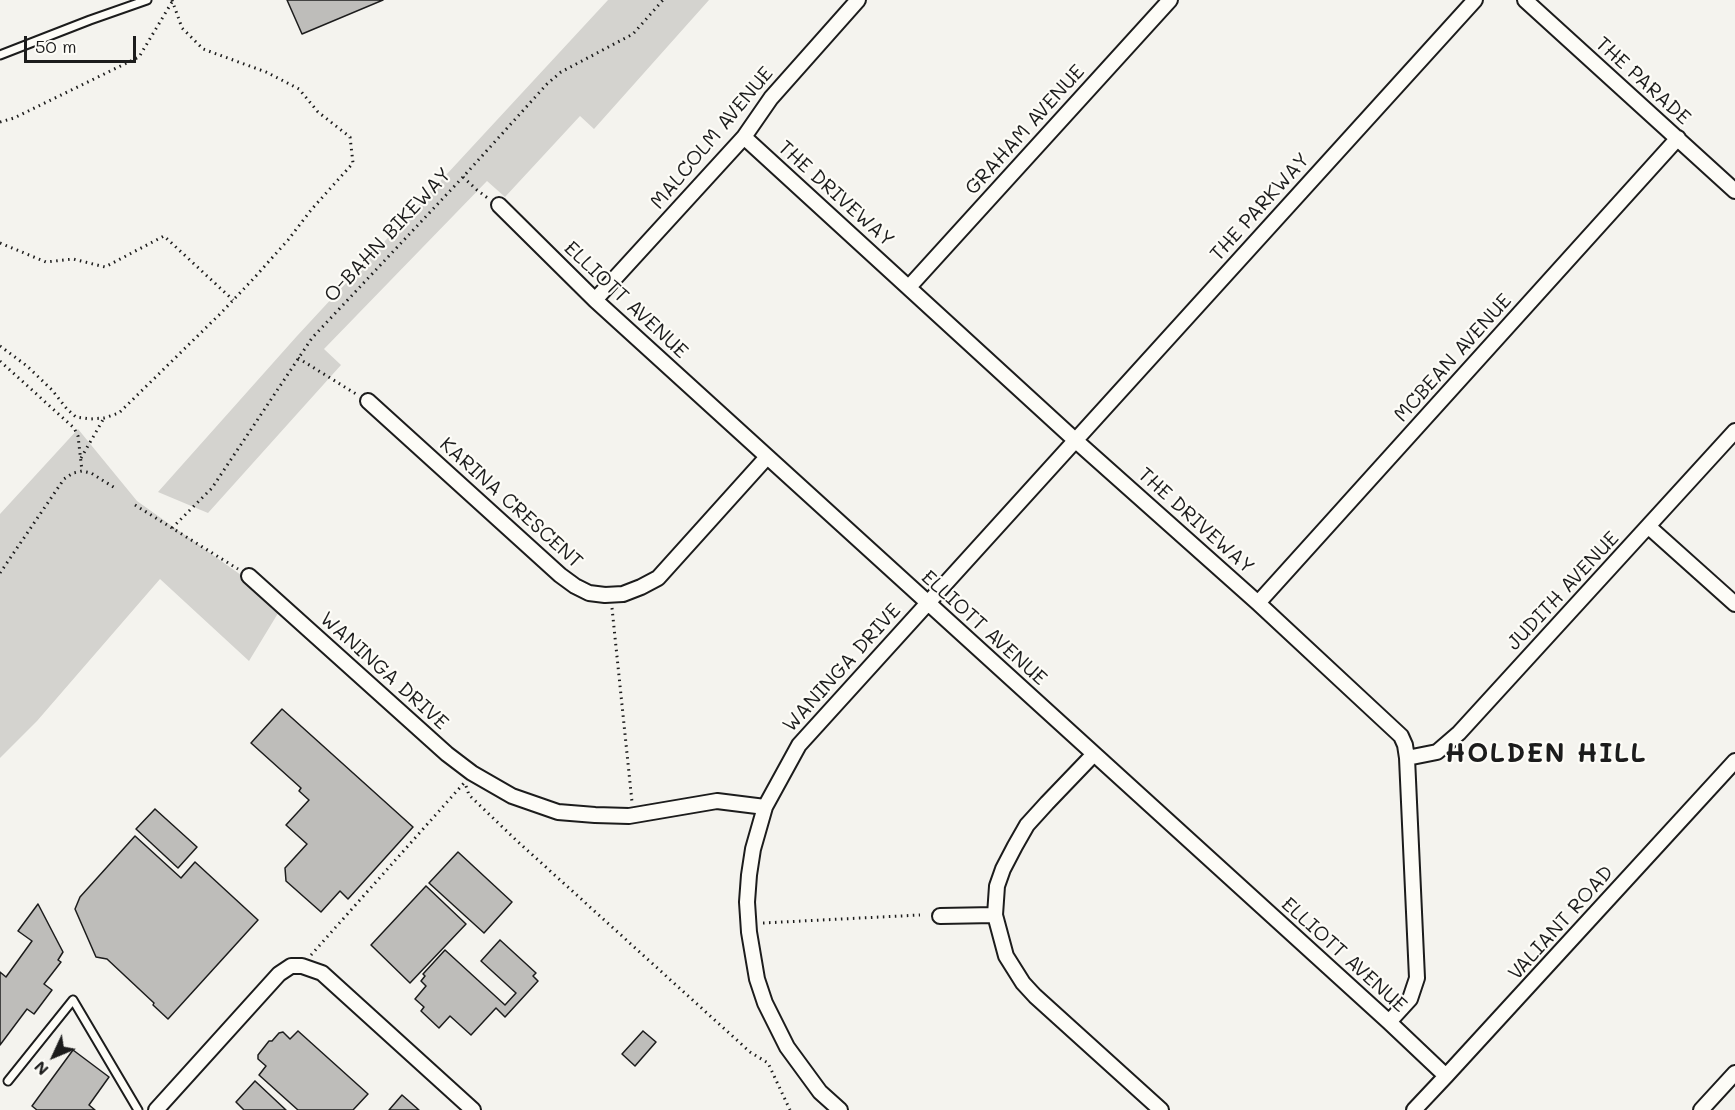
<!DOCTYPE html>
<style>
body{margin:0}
#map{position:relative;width:1735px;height:1110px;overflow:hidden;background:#f4f3ee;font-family:Mali,sans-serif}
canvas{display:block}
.north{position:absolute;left:24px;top:1026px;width:60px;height:60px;-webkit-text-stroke:4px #fdfcf7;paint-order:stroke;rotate:226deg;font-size:16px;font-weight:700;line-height:24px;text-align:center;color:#1c1c1c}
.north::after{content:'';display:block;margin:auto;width:21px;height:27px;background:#1c1c1c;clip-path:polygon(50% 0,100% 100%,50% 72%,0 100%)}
.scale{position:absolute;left:24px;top:36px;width:112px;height:27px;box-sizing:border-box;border:3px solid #1c1c1c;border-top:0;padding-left:8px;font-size:18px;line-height:21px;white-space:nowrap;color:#1c1c1c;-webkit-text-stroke:4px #fdfcf7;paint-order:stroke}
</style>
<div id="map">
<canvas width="1735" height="1110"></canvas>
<div class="north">N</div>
<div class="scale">50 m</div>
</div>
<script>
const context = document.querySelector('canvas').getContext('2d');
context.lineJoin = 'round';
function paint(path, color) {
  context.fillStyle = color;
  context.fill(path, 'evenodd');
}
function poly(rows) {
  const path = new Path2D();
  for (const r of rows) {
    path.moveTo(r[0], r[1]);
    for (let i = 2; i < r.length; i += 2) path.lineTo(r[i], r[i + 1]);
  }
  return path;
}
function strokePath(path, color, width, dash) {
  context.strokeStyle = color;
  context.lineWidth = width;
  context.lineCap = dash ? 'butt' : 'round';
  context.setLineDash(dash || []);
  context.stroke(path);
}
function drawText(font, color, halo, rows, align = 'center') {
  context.font = font + ' Mali,sans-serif';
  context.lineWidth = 4.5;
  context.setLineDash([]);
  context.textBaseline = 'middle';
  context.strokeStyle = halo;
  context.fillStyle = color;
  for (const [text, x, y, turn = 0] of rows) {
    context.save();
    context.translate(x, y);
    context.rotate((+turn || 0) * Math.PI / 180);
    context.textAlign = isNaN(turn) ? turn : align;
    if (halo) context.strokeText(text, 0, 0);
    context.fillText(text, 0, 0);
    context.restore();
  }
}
paint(poly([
 [608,0,709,0,594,129,580,116,505,197,487,181,324,349,341,365,208,513,158,492,297,336],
 [78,429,137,501,283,605,249,661,160,579,37,721,0,758,0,514]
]), '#d4d3cf');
const building = poly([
 [287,0,383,0,302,34,287,0],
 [282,709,413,827,348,899,340,891,321,912,286,881,285,868,307,844,286,825,309,800,299,791,301,788,251,743,282,709],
 [155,809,197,847,178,868,136,829,155,809],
 [135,836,181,878,195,862,258,920,168,1019,153,1005,154,1003,107,959,96,957,75,909,80,897,135,836],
 [458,852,512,902,484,933,429,883,458,852],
 [426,886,466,924,410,983,371,945,426,886],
 [38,904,63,952,58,960,61,962,44,984,52,990,34,1014,27,1009,0,1045,0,972,6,977,32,941,18,931,38,904],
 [500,940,536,973,533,976,538,981,505,1017,496,1008,471,1035,450,1016,439,1028,421,1011,424,1007,415,999,426,986,421,981,425,976,423,974,445,950,505,1005,516,993,481,961,500,940],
 [298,1031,368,1094,353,1110,298,1110,259,1075,266,1066,258,1059,258,1055,269,1041,272,1041,279,1033,283,1032,290,1039,298,1031],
 [643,1031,656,1042,635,1066,622,1054,643,1031],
 [73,1050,109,1077,89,1105,95,1110,37,1110,32,1106,73,1050],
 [255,1081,286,1110,244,1110,236,1102,255,1081],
 [402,1095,419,1110,389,1110,402,1095]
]);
paint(building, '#bebdba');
strokePath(building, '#1c1c1c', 1.5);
const service = poly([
 [0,55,90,20,147,0],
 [8,1081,73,1000,138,1110]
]);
const minor = poly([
 [1525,0,1735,191],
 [744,137,1075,440,1258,603,1401,736,1405,745,1407,758,1417,978,1410,999,1389,1022],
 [499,205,595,300,1389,1022,1446,1076],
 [909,287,1170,0],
 [595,300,744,137,771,98,858,0],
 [368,401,560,575,575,586,589,593,605,595,623,594,641,587,658,578,767,457],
 [1649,527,1735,604],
 [249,576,447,754,472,773,512,796,558,812,595,815,629,816,717,801,765,807,799,745,1475,0],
 [1258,603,1678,138],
 [1094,754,1047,803,1027,825,1015,846,1003,869,997,886,995,915,1006,956,1023,983,1035,996,1161,1110],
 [1407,758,1437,752,1459,733,1735,431],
 [765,807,753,849,749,875,747,902,749,932,757,979,765,1003,787,1047,820,1092,840,1110],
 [940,916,995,915],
 [156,1110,279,974,291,966,302,966,322,973,473,1110],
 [1414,1110,1446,1076,1735,761],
 [1701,1110,1735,1073]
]);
strokePath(service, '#1c1c1c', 11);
strokePath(minor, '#1c1c1c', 18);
strokePath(poly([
 [0,122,14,118,139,57,172,2],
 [463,177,477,190,489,199],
 [0,243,46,262,73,259,105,267,164,236,233,300],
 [0,346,27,366,52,390,67,409,76,417,90,419,104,418,119,413,221,313,255,277,288,240,311,210,353,163,350,137,318,112,299,89,266,72,203,49,182,28,172,0],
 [298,358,356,394],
 [0,361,74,428,78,436,82,471],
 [81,458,104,418],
 [135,505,238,569],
 [172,528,212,488,312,338,463,177,547,84,561,72,633,34,663,0],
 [0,573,64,479,73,473,82,471,91,473,115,488],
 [612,608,632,802],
 [466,786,469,795,516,840,750,1052,768,1063,790,1110],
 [763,923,920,915],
 [311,955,464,783]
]), '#1c1c1c', 3, [1.5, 4.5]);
strokePath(service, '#fdfcf7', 7);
strokePath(minor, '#fdfcf7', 14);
drawText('20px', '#1c1c1c', '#fdfcf7', [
 ["THE PARADE",1643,81,42],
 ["GRAHAM AVENUE",1025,130,-48],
 ["MALCOLM AVENUE",712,138,-50],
 ["THE DRIVEWAY",836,194,42],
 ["THE PARKWAY",1260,207,-48],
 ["O-BAHN BIKEWAY",388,235,-47],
 ["ELLIOTT AVENUE",626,300,43],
 ["MCBEAN AVENUE",1453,358,-48],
 ["KARINA CRESCENT",511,503,42],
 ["THE DRIVEWAY",1196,521,42],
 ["JUDITH AVENUE",1563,591,-47],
 ["ELLIOTT AVENUE",984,628,42],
 ["WANINGA DRIVE",842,668,-48],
 ["WANINGA DRIVE",384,671,42],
 ["VALIANT ROAD",1561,923,-48],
 ["ELLIOTT AVENUE",1344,955,42]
]);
context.letterSpacing = '1.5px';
drawText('bold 26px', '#1c1c1c', '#fdfcf7', [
 ["HOLDEN HILL",1546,754]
]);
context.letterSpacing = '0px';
</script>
